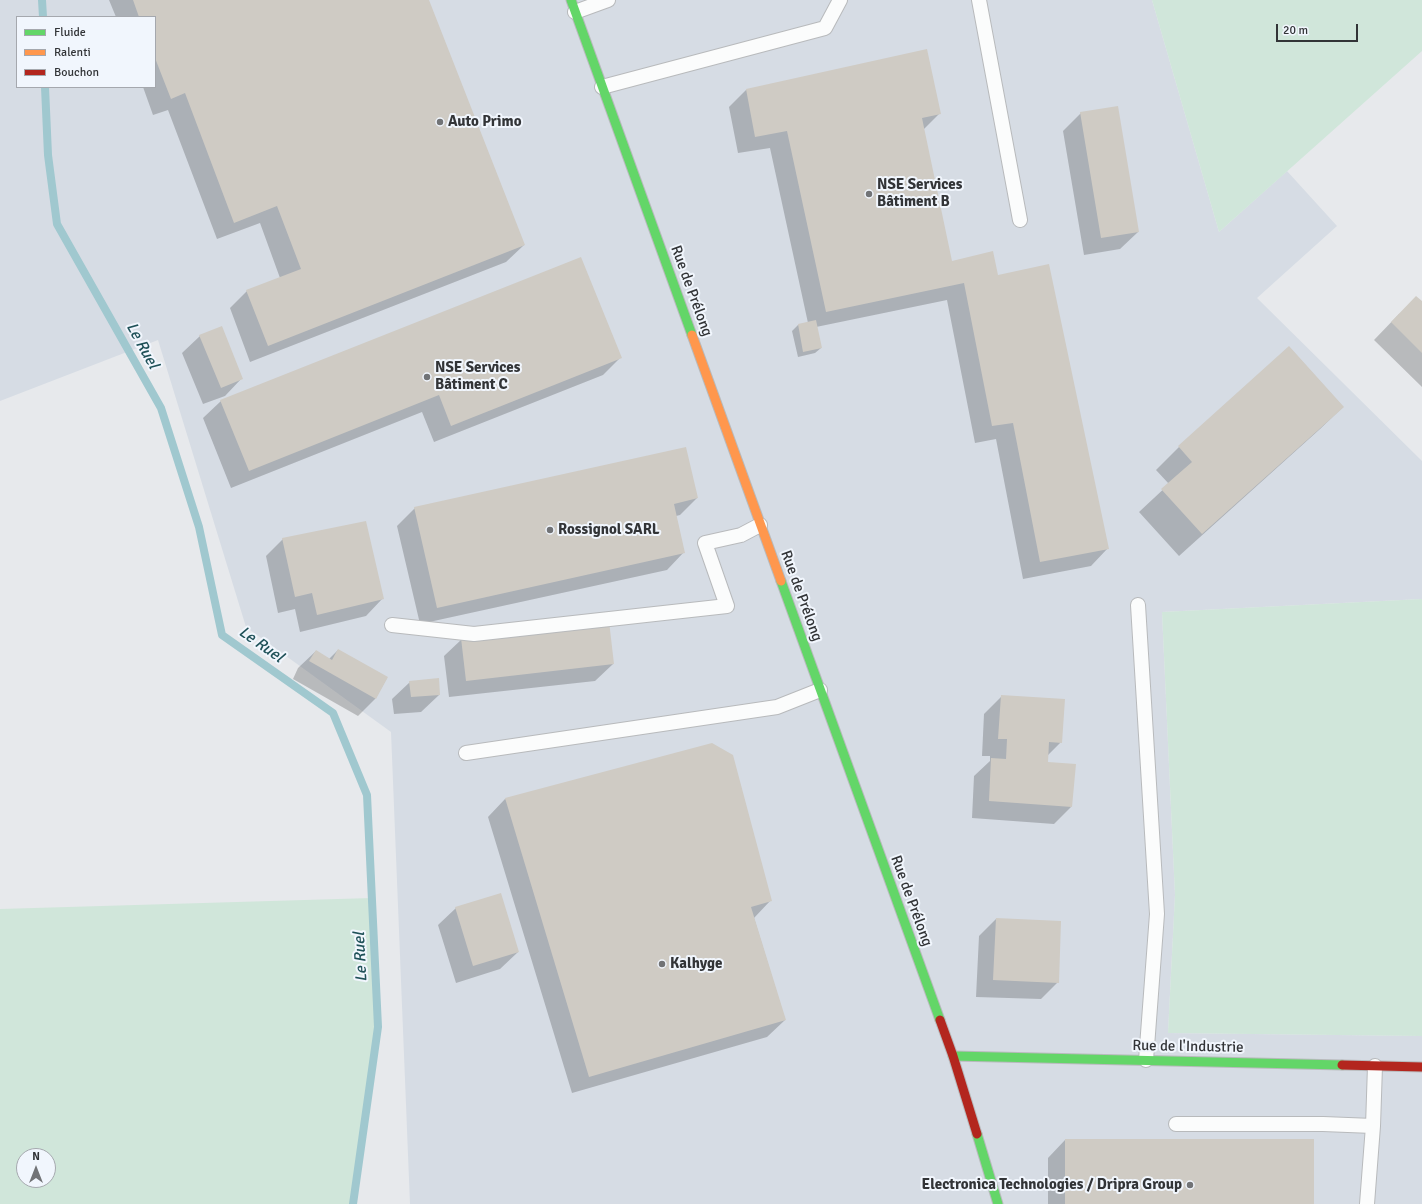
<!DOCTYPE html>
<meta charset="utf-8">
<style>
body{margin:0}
#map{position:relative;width:1422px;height:1204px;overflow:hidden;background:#e7e9ec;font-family:Signika,sans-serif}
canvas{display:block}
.legend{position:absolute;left:16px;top:16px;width:140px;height:72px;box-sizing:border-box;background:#f1f6fd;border:1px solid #a5a8ae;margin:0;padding:5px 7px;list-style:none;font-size:12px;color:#323437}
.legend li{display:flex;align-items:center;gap:8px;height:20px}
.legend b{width:20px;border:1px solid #a5a8ae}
.north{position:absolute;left:16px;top:1148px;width:40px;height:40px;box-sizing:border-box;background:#f1f6fd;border:1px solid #a5a8ae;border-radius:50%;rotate:0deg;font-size:11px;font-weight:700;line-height:16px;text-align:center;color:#323437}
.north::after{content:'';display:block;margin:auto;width:14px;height:18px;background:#717376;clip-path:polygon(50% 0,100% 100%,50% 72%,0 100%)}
.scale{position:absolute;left:1276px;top:24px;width:82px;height:18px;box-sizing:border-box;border:2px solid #323437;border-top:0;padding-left:5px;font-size:12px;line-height:14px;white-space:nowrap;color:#323437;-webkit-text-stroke:3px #f1f6fd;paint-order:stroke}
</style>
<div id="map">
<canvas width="1422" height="1204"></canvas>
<ul class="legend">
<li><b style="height:5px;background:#63d668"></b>Fluide</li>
<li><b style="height:5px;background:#ff974d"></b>Ralenti</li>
<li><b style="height:5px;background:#b3261e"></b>Bouchon</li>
</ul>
<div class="north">N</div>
<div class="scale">20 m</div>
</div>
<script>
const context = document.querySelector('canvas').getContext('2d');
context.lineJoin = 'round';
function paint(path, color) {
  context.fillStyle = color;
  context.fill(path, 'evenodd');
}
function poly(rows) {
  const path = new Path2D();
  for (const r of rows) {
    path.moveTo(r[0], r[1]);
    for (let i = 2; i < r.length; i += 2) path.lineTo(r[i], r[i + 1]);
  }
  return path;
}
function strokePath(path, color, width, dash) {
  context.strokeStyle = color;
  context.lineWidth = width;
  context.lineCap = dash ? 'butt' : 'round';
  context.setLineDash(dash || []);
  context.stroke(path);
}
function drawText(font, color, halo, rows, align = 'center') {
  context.font = font + ' Signika,sans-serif';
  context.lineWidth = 4;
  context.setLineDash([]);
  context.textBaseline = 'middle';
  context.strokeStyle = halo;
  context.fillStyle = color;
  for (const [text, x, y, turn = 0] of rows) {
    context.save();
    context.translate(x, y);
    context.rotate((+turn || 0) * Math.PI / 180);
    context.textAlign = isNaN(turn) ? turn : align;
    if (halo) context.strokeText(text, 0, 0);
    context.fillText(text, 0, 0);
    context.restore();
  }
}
paint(poly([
 [0,0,1152,0,1219,232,1287,171,1337,226,1257,298,1422,461,1422,599,1162,612,1175,895,1168,1033,1422,1036,1422,1204,410,1204,391,732,246,627,158,340,0,401],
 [17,17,155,17,155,87,17,87]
]), '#d6dce4');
paint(poly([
 [1152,0,1422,0,1422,51,1219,232],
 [1422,599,1422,1036,1168,1033,1175,895,1162,612],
 [372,898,378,1027,353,1204,0,1204,0,909],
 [24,1156,48,1156,48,1180,24,1180]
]), '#d0e6da');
paint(poly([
 [109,0,428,0,524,245,506,262,250,362,230,308,247,291,280,278,260,223,217,239,168,110,153,115,143,87,155,87,155,17,116,17],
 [746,90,940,113,923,130,951,262,998,277,1108,548,1091,566,1023,579,996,439,975,443,947,300,816,327,821,348,815,353,798,357,792,331,798,325,808,323,770,148,738,153,729,107],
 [1081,113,1138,232,1120,249,1084,255,1063,131],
 [1422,303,1422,387,1374,340,1399,314],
 [200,336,242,378,225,396,203,404,182,353],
 [1289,347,1343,407,1320,429,1179,556,1139,512,1169,484,1156,470,1179,447],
 [620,358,603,375,434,442,422,412,231,488,203,418,221,401],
 [697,498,680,515,676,516,684,552,667,570,420,624,397,526,415,508],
 [283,539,383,598,366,616,300,632,295,609,278,613,266,556],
 [462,639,613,664,595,681,449,697,444,656],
 [338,650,387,678,375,699,358,716,293,679,298,668,316,651,329,659],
 [410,682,439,695,421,712,394,714,392,699],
 [1002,696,1061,742,1047,756,1047,763,1071,807,1054,824,972,818,974,776,990,761,990,756,982,756,984,714],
 [505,799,771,900,754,918,785,1020,767,1037,572,1093,488,817],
 [456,908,518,952,500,969,456,983,438,925],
 [996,919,1060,922,1058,982,1041,999,976,997,979,936],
 [1065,1140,1313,1204,1048,1204,1048,1158]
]), '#0003');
strokePath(poly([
 [42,0,43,17],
 [45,87,48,155,57,224,161,408,199,527,222,635,333,713,367,795,378,1027,353,1204]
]), '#a0c8cf', 8);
paint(poly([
 [133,0,429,0,525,245,268,346,246,290,301,269,277,206,234,223,185,93,171,99,155,58,155,17,139,17],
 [927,49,941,114,922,118,952,261,993,251,998,275,1049,264,1109,549,1040,562,1013,423,992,426,964,283,826,312,787,131,755,137,746,89],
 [1118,106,1139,232,1101,238,1080,112],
 [581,257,622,358,451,426,439,395,249,471,220,400],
 [1416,296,1422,301,1422,353,1391,322],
 [816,320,822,348,803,352,798,324],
 [222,326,243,379,221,388,199,335],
 [1289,346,1344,407,1202,534,1161,489,1192,462,1178,446],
 [686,447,698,498,674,504,685,553,437,608,414,507],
 [366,521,384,599,317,615,312,593,295,597,282,538],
 [609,621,614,664,466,681,461,638],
 [338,649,388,677,376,699,309,661,316,650,332,660],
 [439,678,440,695,411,697,409,681],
 [1001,695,1065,699,1062,743,1049,742,1048,762,1076,764,1072,807,989,801,991,758,1006,759,1007,739,998,739],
 [712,743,733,755,772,901,751,907,786,1020,589,1077,505,798],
 [501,893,519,952,473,966,455,907],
 [996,918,1061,921,1059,983,993,980],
 [1065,1139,1314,1139,1314,1204,1065,1204]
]), '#cfcbc4');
const lane = poly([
 [979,0,1020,220],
 [575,12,608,0],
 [602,87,825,28,840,0],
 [1138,605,1157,914,1146,1060],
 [392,625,474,634,727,606,705,543,741,535,760,525],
 [466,753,777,707,820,690],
 [1176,1124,1323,1124,1373,1126,1367,1204],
 [1373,1126,1375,1066]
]);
const fast = poly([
 [571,0,692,335],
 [781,581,940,1020],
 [953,1056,1342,1065],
 [977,1134,998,1204]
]);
const slow = poly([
 [692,335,781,581]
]);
const jam = poly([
 [940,1020,953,1056,977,1134],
 [1342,1065,1422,1067]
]);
strokePath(lane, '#b8babc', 16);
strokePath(fast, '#b8babc', 11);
strokePath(slow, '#b8babc', 11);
strokePath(jam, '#b8babc', 11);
strokePath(lane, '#fbfcfc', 14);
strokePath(fast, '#63d668', 9);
strokePath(slow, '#ff974d', 9);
strokePath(jam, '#b3261e', 9);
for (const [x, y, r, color] of [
 [440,122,4,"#717376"],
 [869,194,4,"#717376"],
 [427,377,4,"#717376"],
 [550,530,4,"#717376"],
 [662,964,4,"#717376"],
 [1190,1185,4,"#717376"]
]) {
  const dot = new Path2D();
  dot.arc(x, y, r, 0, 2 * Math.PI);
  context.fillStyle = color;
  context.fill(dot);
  strokePath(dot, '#f1f6fd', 1.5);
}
drawText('bold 15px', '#323437', '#f1f6fd', [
 ["Auto Primo",448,122],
 ["NSE Services",877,185],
 ["Bâtiment B",877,202],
 ["NSE Services",435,368],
 ["Bâtiment C",435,385],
 ["Rossignol SARL",558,530],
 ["Kalhyge",670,964],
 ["Electronica Technologies / Dripra Group",1182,1185,"right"]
], 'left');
drawText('15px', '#323437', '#f1f6fd', [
 ["Rue de Prélong",691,291,70],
 ["Rue de Prélong",801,596,70],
 ["Rue de Prélong",911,901,70],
 ["Rue de l'Industrie",1188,1047,1]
]);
drawText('italic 16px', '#1f5158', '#f1f6fd', [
 ["Le Ruel",142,346,61],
 ["Le Ruel",261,645,35],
 ["Le Ruel",361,957,-93]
]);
</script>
